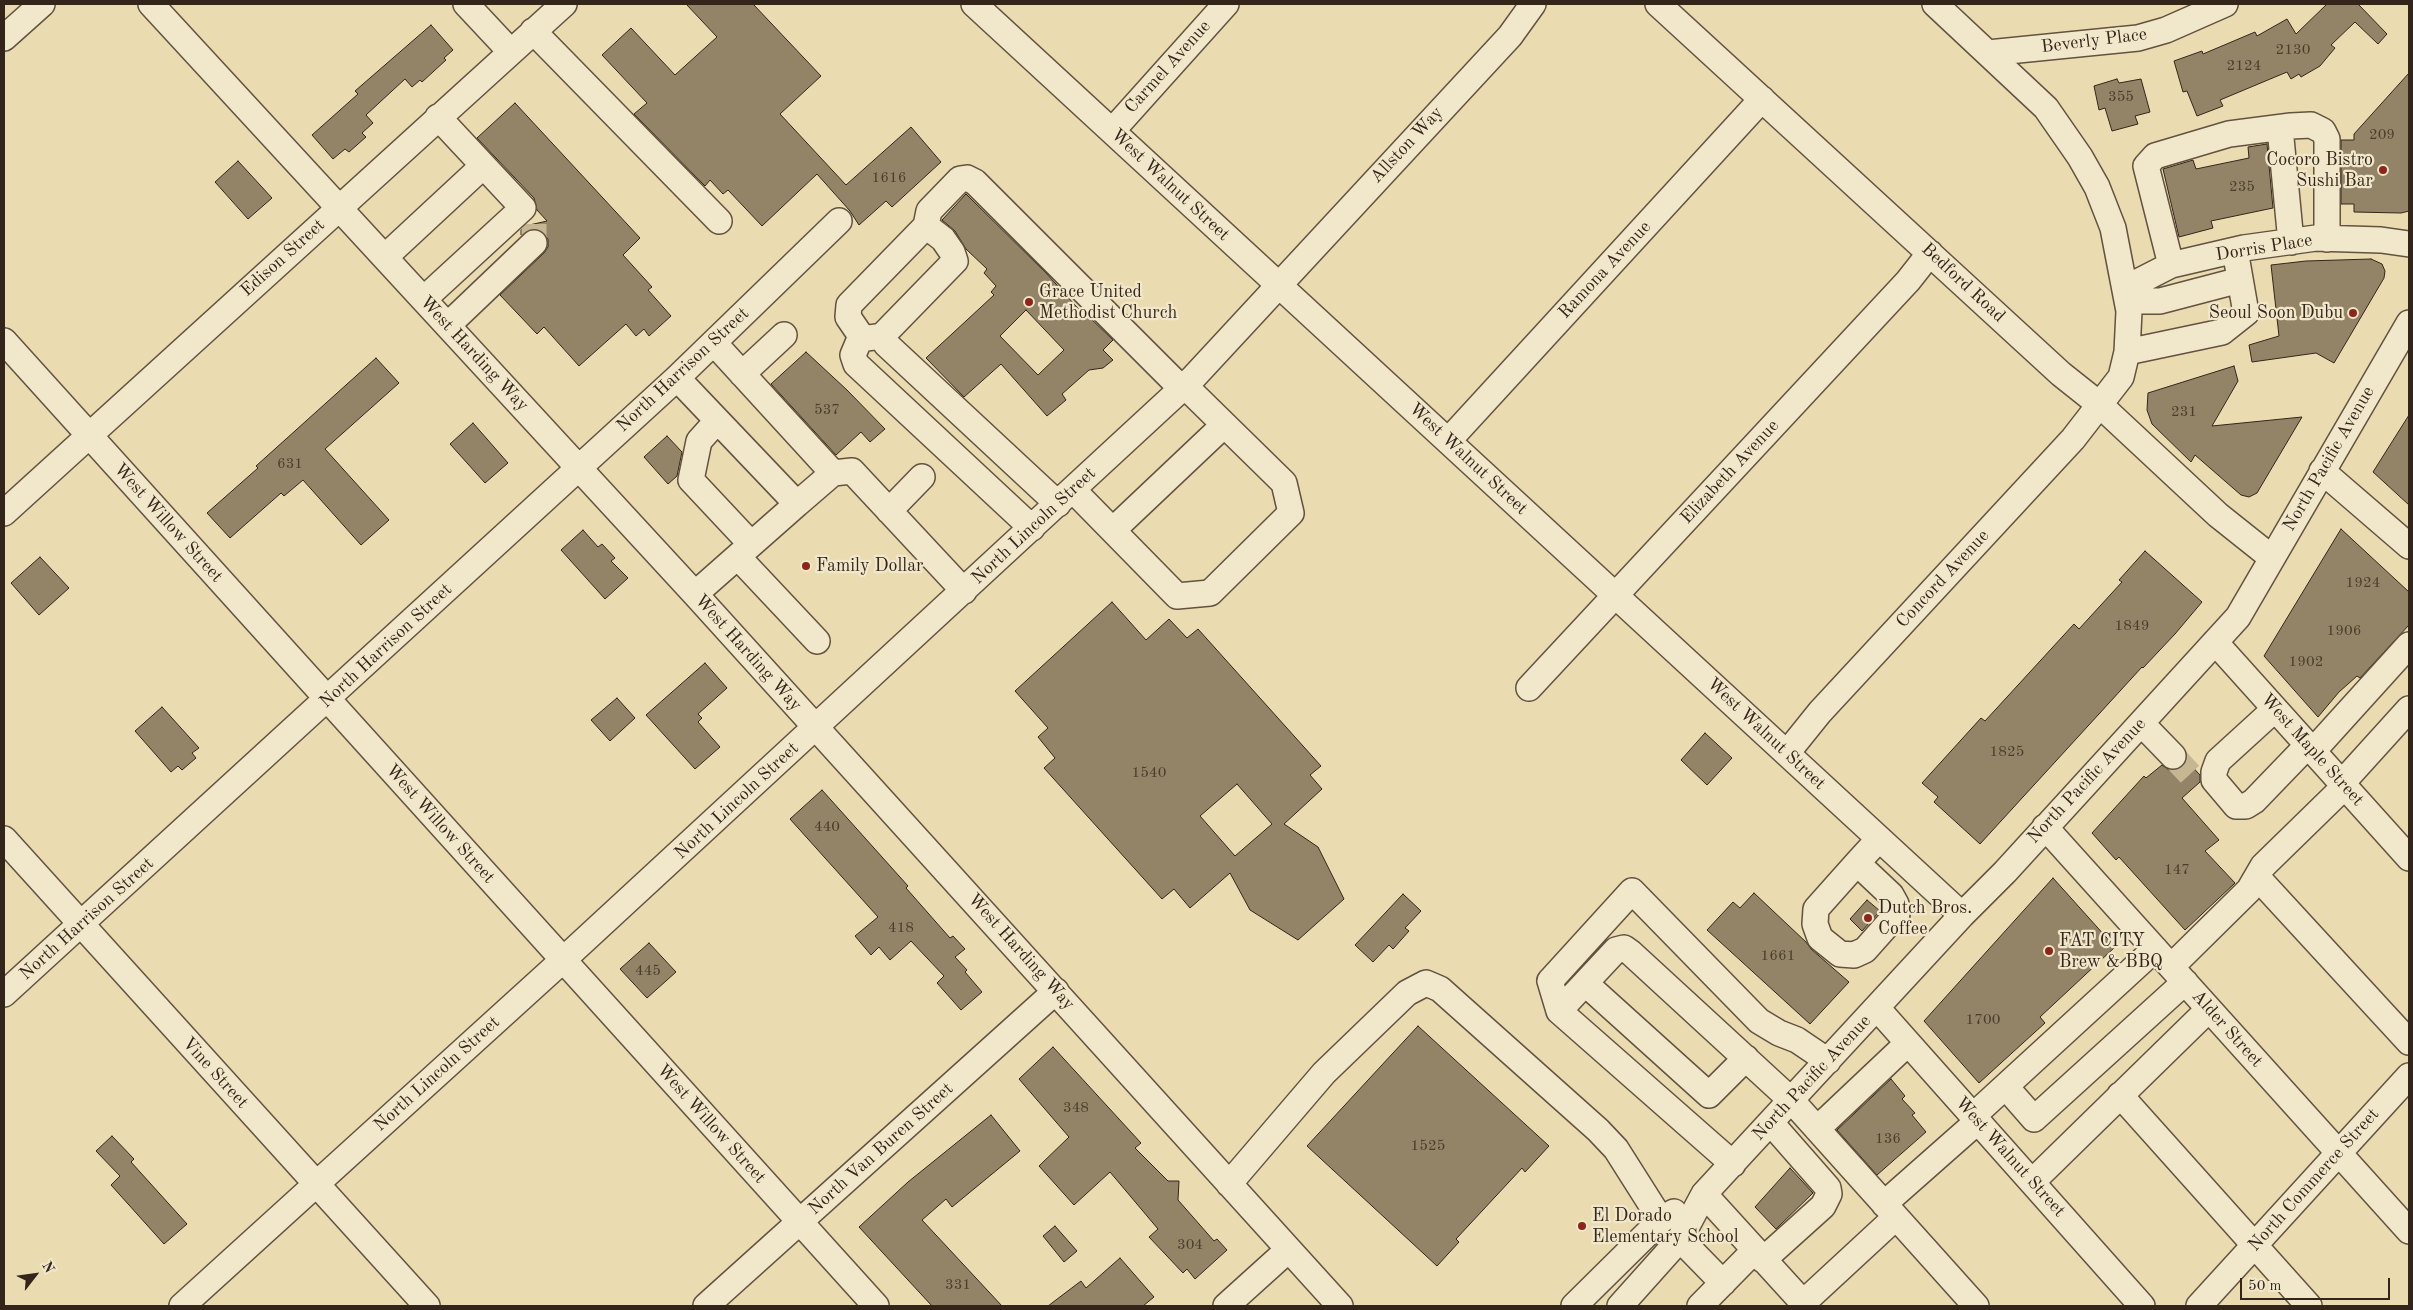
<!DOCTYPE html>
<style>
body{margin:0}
#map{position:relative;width:2413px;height:1310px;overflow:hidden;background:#eadbb0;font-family:"Old Standard TT",serif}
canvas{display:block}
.frame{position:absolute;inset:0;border:5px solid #34251a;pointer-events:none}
.north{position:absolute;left:10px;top:1250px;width:50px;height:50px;-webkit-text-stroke:4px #f1e8cc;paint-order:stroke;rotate:60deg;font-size:14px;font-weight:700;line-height:20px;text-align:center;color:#34251a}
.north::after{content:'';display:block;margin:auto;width:18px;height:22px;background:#34251a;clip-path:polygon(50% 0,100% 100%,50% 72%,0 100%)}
.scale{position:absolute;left:2240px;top:1278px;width:150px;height:22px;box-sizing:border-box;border:2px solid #34251a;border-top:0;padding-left:6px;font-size:15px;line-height:18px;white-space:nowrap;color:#34251a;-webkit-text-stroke:4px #f1e8cc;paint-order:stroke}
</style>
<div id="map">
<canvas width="2413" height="1310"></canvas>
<div class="frame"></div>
<div class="north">N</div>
<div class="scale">50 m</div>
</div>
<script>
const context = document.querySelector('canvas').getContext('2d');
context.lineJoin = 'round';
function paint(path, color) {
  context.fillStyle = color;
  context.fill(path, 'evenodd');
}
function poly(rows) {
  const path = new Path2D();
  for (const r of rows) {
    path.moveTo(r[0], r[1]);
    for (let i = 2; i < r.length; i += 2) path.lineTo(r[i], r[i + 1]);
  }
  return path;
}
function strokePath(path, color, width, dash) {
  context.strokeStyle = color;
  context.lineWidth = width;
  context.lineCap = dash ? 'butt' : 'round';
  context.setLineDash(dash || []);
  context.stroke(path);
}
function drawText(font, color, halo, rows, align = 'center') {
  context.font = font + ' "Old Standard TT",serif';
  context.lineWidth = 4.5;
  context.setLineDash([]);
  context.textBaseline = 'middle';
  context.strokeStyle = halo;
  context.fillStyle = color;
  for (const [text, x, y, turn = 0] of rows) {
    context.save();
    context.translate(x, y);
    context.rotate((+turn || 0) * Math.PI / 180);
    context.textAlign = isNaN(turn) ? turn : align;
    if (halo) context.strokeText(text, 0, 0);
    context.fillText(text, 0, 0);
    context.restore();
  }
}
const building = poly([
 [686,4,753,4,821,76,780,114,846,185,911,127,941,162,892,207,886,201,859,225,850,211,817,174,762,226,728,190,723,194,710,180,705,186,634,114,647,103,602,55,631,28,675,75,717,37,686,4],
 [2327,4,2358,4,2387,34,2378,44,2355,22,2331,45,2335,48,2320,66,2301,77,2299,74,2291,79,2287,72,2220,100,2223,106,2197,116,2187,91,2183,92,2174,61,2202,51,2203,54,2255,32,2257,36,2287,19,2296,34,2327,4],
 [431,25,453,50,444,58,446,60,422,82,420,80,412,87,405,79,366,115,373,123,362,133,366,137,349,152,345,149,333,159,312,135,358,94,355,91,431,25],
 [2409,73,2409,211,2401,213,2354,212,2354,204,2341,204,2341,140,2354,140,2354,134,2409,73],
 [2117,79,2119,83,2141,79,2150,112,2135,116,2138,124,2112,131,2105,108,2099,110,2094,86,2117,79],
 [515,103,640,238,623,255,652,287,648,290,671,316,649,336,644,329,636,336,626,324,579,366,544,327,537,334,500,295,544,253,548,247,548,239,538,229,530,229,521,235,521,230,525,226,547,221,537,210,534,198,477,138,515,103],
 [2267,144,2273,208,2211,221,2213,228,2179,237,2163,169,2193,160,2196,169,2249,158,2248,147,2267,144],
 [238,161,272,198,248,219,215,182,238,161],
 [966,194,1046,273,1084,315,1086,314,1113,340,1103,350,1113,360,1103,368,1089,370,1062,394,1066,400,1047,416,1001,364,964,397,926,358,994,295,991,292,996,286,984,273,987,269,966,249,955,231,942,220,966,194],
 [1026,310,1064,350,1038,375,1000,336,1026,310],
 [2371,259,2382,264,2385,271,2384,278,2334,363,2316,353,2252,362,2249,345,2279,336,2271,265,2306,261,2371,259],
 [806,352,847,390,885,429,870,442,861,432,836,455,771,384,806,352],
 [376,358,399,383,325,449,389,520,361,545,303,480,284,496,281,493,230,538,207,513,258,468,256,466,376,358],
 [2234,366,2238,381,2212,426,2302,417,2257,493,2249,497,2241,495,2195,455,2191,462,2152,424,2147,410,2148,393,2234,366],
 [2409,415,2409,505,2373,472,2409,415],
 [473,423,508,463,485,483,450,444,473,423],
 [667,436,682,452,677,476,668,484,644,457,667,436],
 [2341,529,2409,592,2409,625,2360,678,2357,676,2339,692,2318,717,2264,656,2341,529],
 [583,530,598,547,602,544,615,558,611,561,628,578,605,599,561,550,583,530],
 [2145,551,2202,602,2175,634,2143,668,2142,667,1980,844,1934,802,1938,797,1922,783,1981,718,1985,721,2074,624,2079,629,2122,582,2119,580,2145,551],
 [40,557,69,588,39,615,11,583,40,557],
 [1112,602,1146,640,1169,619,1187,638,1198,629,1321,766,1310,775,1322,789,1284,824,1318,847,1344,899,1298,940,1250,910,1230,873,1190,908,1174,889,1162,899,1044,768,1055,758,1038,737,1048,728,1015,691,1112,602],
 [1237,784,1272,824,1235,856,1200,816,1237,784],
 [705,663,727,688,698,714,702,718,698,722,720,747,695,769,646,715,705,663],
 [617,698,635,718,610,741,591,720,617,698],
 [162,707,199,748,192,753,196,758,182,770,178,766,171,772,135,731,162,707],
 [1705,733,1732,758,1707,785,1681,760,1705,733],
 [2187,761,2200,775,2200,782,2182,798,2219,840,2205,851,2235,883,2185,930,2119,857,2116,860,2092,833,2144,776,2146,778,2162,765,2169,770,2177,770,2187,761],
 [822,790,908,886,906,888,950,938,953,936,965,949,955,957,967,970,965,972,982,992,961,1010,937,983,944,976,911,941,890,960,879,947,871,955,855,936,878,917,790,819,822,790],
 [2053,878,2115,947,2040,1017,2045,1023,1979,1083,1924,1021,2053,878],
 [1754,893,1806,942,1811,949,1849,982,1810,1024,1707,930,1733,902,1740,908,1754,893],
 [1403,894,1421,911,1405,928,1409,931,1393,949,1389,945,1373,962,1355,945,1403,894],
 [1867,900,1880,911,1862,931,1850,919,1867,900],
 [649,943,676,972,647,998,620,969,649,943],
 [1418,1026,1549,1146,1525,1172,1522,1168,1456,1239,1459,1242,1437,1266,1307,1146,1418,1026],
 [1053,1047,1141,1143,1135,1148,1168,1181,1179,1181,1178,1200,1214,1241,1217,1239,1227,1250,1195,1279,1187,1269,1183,1273,1149,1237,1158,1229,1110,1172,1074,1205,1039,1166,1069,1137,1019,1079,1053,1047],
 [1891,1079,1905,1096,1902,1099,1915,1113,1912,1115,1926,1132,1877,1175,1837,1130,1891,1079],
 [991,1115,1020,1151,952,1207,946,1199,922,1220,1002,1306,932,1306,859,1227,908,1182,991,1115],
 [112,1136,134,1159,131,1162,187,1224,164,1244,111,1185,120,1176,96,1151,112,1136],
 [1790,1168,1813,1193,1776,1229,1755,1207,1790,1168],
 [1055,1226,1077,1251,1064,1262,1043,1236,1055,1226],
 [1120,1258,1154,1297,1143,1306,1048,1306,1081,1281,1086,1288,1120,1258]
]);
paint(building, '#938468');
strokePath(building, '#34251a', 1);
strokePath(poly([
 [534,224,534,243],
 [2173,756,2198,783]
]), '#c6b792', 25, [25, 12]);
const minor = poly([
 [151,4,695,594,1340,1306],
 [466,4,510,51],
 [974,4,1962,915],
 [1658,4,2061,374,2100,405,2218,515,2272,558],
 [533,31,719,221],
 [4,38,42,4],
 [1988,53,2138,38,2166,30,2225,4],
 [2280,128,2291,242],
 [1112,131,1226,4],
 [926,226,943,239,952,252,955,261,882,336,868,338,861,336,848,317,849,305,926,226,929,211,960,179,967,178,975,182,1182,389],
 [385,257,483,166],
 [2171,265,2146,166,2155,156,2229,134,2291,126,2311,125,2323,131,2327,139,2327,239],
 [2126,288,2171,265,2244,248,2316,238,2381,240,2409,244],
 [424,299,523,208,438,117],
 [2128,301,2160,301,2240,280],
 [448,325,534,243],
 [861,336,853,355,856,364,1032,528],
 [882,336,886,344,1058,504],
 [4,341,876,1306],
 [2127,352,2222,332,2246,313,2235,250],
 [742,374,784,335],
 [677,378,797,504,833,473,714,343],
 [717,421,699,441,691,480,751,544],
 [1448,441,1762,99],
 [2322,471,2409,546],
 [833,473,852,471,964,591],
 [1073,490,1177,596,1210,593,1291,513,1284,483,1185,386],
 [889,511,922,477],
 [4,513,564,4],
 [1113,530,1224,425],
 [738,557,817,641],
 [695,594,797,504],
 [2215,642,2409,858],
 [1529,688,1908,281,1930,253],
 [2275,709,2218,761,2214,772,2214,780,2236,806,2246,806,2254,801,2308,745],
 [2141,723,2173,756],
 [2313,751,2409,645],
 [1787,753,1820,712,2073,439,2121,377,2127,352,2129,311,2113,228,2097,187,2080,157,2046,108,1935,4],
 [2342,783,2409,709],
 [2045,827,2409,1231],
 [4,839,427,1306],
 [1857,863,1891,895,1896,904,1897,914,1865,950,1854,955,1840,954,1820,938,1815,924,1816,909,1857,863,1879,839],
 [2258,878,2409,1042],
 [2172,966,2249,890,2263,866,2345,786],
 [1586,984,1709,1095,1746,1058],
 [4,994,677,378,839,221],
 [1877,1008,2142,1306],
 [1559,1011,1550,981,1632,891,1759,1021,1779,1033,1797,1040,1828,1061],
 [2006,1087,2034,1119,2185,982],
 [2120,1095,2309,1306],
 [1973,1116,2155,949],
 [1817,1129,1908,1043],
 [1733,1164,1559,1011,1616,950,1624,948,1631,953,1792,1101,1976,1306],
 [2032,1182,2209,1009],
 [1229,1184,1324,1073,1407,993,1426,983,1440,989,1598,1130,1616,1149,1661,1220],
 [1704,1194,1806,1306],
 [1884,1204,1978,1121],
 [1680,1239,1723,1283],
 [1763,1260,1823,1206,1829,1194,1828,1188,1771,1123],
 [1803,1303,1896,1217],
 [182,1306,563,960,1192,379,1510,36,1533,4],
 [706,1306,1056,991],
 [1226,1306,1288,1250],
 [1574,1306,1661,1220,1674,1212],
 [1620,1306,1680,1239,1704,1194,1962,915,2005,872,2238,617,2409,323],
 [1700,1306,1755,1250],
 [2199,1306,2409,1076]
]);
strokePath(minor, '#625240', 28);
strokePath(minor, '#f1e8cc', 25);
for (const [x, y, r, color] of [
 [2383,170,5,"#8f2418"],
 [1029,302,5,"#8f2418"],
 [2353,313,5,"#8f2418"],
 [806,566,5,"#8f2418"],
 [1868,918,5,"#8f2418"],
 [2049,951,5,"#8f2418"],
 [1582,1226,5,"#8f2418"]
]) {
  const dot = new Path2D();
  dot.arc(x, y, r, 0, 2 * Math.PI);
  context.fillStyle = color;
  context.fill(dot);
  strokePath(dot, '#f1e8cc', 2);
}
drawText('15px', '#4c3d2e', null, [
 ["2130",2293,50],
 ["2124",2244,66],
 ["355",2121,97],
 ["209",2382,135],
 ["1616",889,178],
 ["235",2242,187],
 ["537",827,410],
 ["231",2184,412],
 ["631",290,464],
 ["1924",2363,583],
 ["1849",2132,626],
 ["1906",2344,631],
 ["1902",2306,662],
 ["1825",2007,752],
 ["1540",1149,773],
 ["440",827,827],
 ["147",2177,870],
 ["418",901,928],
 ["1661",1778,956],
 ["445",648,971],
 ["1700",1983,1020],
 ["348",1076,1108],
 ["136",1888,1139],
 ["1525",1428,1146],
 ["304",1190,1245],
 ["331",958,1285]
]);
drawText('18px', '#34251a', '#f1e8cc', [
 ["Beverly Place",2094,41,-7],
 ["Carmel Avenue",1168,67,-48],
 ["Allston Way",1407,145,-47],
 ["West Walnut Street",1170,185,43],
 ["Dorris Place",2264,248,-9],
 ["Edison Street",283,258,-42],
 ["Ramona Avenue",1605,270,-47],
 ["Bedford Road",1963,283,43],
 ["West Harding Way",474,354,47],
 ["North Harrison Street",683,370,-43],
 ["West Walnut Street",1468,459,43],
 ["North Pacific Avenue",2329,459,-60],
 ["Elizabeth Avenue",1730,472,-47],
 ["West Willow Street",168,523,48],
 ["North Lincoln Street",1034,526,-43],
 ["Concord Avenue",1943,579,-47],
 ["North Harrison Street",386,646,-43],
 ["West Harding Way",748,653,48],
 ["West Walnut Street",1766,734,43],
 ["West Maple Street",2312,750,48],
 ["North Pacific Avenue",2087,781,-47],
 ["North Lincoln Street",737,801,-43],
 ["West Willow Street",440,824,48],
 ["North Harrison Street",87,919,-42],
 ["West Harding Way",1021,952,48],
 ["Alder Street",2227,1029,48],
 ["Vine Street",215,1073,48],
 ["North Lincoln Street",437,1074,-42],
 ["North Pacific Avenue",1812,1078,-47],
 ["West Willow Street",711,1124,48],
 ["North Van Buren Street",881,1149,-42],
 ["West Walnut Street",2010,1157,48],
 ["North Commerce Street",2314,1180,-48]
]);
drawText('18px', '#34251a', '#f1e8cc', [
 ["Cocoro Bistro",2373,160,"right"],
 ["Sushi Bar",2373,181,"right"],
 ["Grace United",1039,292],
 ["Methodist Church",1039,313],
 ["Seoul Soon Dubu",2343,313,"right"],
 ["Family Dollar",816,566],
 ["Dutch Bros.",1878,908],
 ["Coffee",1878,929],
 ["FAT CITY",2059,941],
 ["Brew & BBQ",2059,962],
 ["El Dorado",1592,1216],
 ["Elementary School",1592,1237]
], 'left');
</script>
